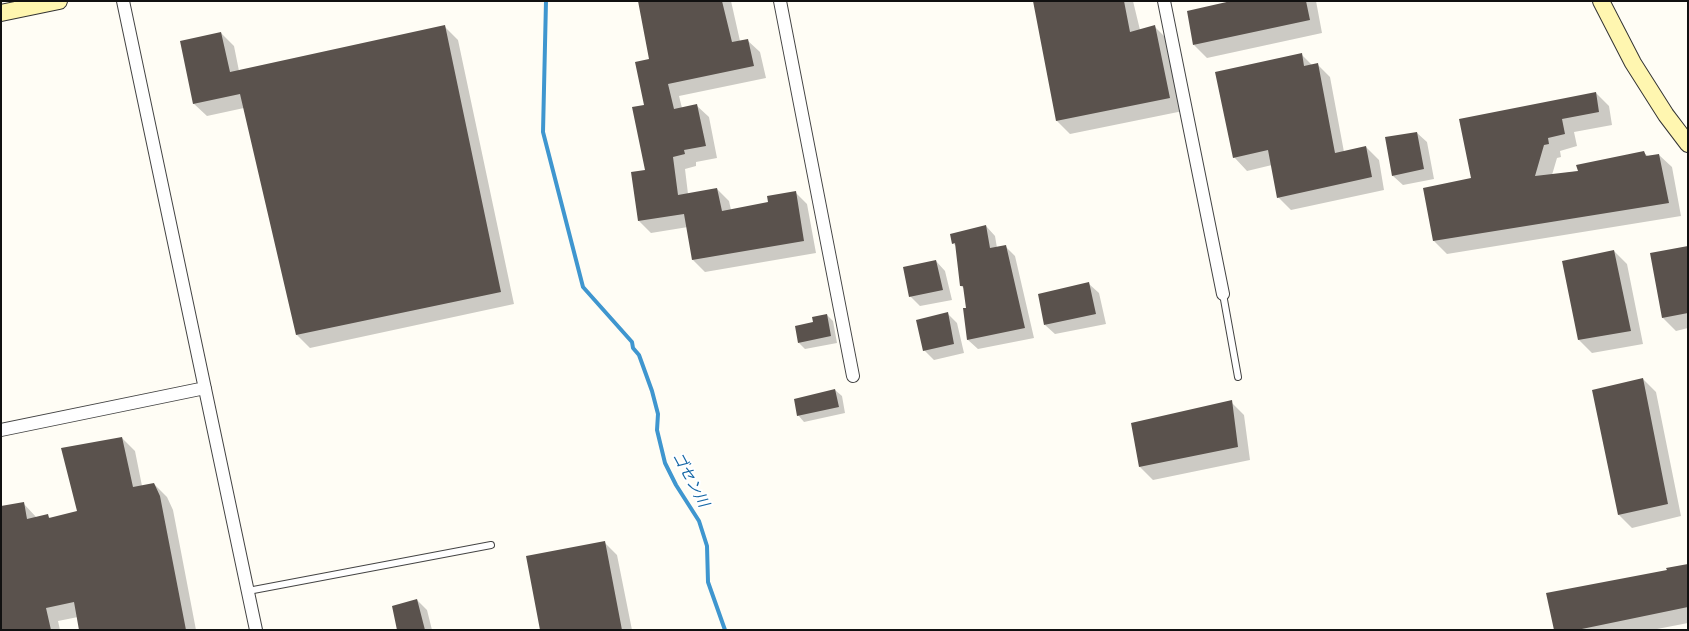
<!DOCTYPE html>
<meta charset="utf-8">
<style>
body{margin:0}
#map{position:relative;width:1689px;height:631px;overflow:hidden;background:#fffdf5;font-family:"Times New Roman",serif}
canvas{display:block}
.frame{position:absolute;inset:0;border:2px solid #111;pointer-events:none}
</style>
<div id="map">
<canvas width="1689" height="631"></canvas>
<div class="frame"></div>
</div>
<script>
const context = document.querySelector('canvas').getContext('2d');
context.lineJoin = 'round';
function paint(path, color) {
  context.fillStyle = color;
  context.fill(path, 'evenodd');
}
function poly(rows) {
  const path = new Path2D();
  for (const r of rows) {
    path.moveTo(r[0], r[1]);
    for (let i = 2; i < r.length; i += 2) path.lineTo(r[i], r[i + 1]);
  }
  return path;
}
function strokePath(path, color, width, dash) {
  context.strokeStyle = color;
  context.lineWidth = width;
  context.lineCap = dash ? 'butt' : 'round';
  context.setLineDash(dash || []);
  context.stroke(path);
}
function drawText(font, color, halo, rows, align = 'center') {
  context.font = font + ' "Times New Roman","Noto Sans JP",serif';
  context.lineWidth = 4;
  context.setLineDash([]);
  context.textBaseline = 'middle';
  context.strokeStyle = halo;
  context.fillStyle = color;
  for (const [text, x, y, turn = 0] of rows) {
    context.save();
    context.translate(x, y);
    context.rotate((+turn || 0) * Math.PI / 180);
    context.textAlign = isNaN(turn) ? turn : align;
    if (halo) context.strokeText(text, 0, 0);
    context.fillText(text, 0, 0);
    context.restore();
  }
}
paint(poly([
 [639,1,731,1,740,41,747,40,760,52,766,78,679,96,682,108,696,105,709,117,717,158,696,162,696,166,685,169,688,194,717,189,729,201,731,210,769,203,795,192,807,204,816,253,705,272,693,260,688,227,651,233,639,221,646,170,646,105,651,59],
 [1034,1,1133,1,1140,30,1155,27,1168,40,1183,111,1070,134,1057,121],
 [1235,1,1316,1,1322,33,1207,58,1194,45],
 [445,27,458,40,514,304,310,348,297,335,244,108,207,116,193,103,221,33,234,46,239,71],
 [1301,54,1312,65,1317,64,1330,77,1344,152,1366,147,1379,160,1384,190,1291,210,1278,197,1272,165,1247,171,1234,157],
 [1596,93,1609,106,1612,125,1574,132,1577,146,1560,151,1561,157,1557,158,1552,175,1579,171,1644,153,1648,156,1659,155,1672,167,1681,216,1447,254,1434,241,1424,189,1472,179],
 [1417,133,1427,142,1434,179,1403,185,1393,176],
 [986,226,995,236,997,248,1005,246,1015,256,1034,338,978,349,968,340,968,308,965,289,961,286,956,246,953,243],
 [1688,247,1688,328,1676,331,1663,318],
 [1614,251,1627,264,1643,344,1592,353,1579,340,1564,262],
 [936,261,945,271,952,300,920,306,910,296],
 [1089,284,1099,293,1106,324,1055,334,1045,325],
 [947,313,957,323,964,353,934,360,924,350],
 [827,315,833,321,837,343,805,349,799,343,815,323],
 [1643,379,1656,392,1681,516,1632,528,1619,515],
 [835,390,842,396,845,413,804,422,798,415],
 [1231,402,1244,415,1250,460,1153,480,1140,467,1133,423],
 [122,438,135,451,142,486,154,484,167,497,173,510,196,630,80,630,78,617,58,621,60,630,1,630,1,507,23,503,37,518,48,516,51,519,78,512],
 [604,542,617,555,632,630,541,630],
 [1688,565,1688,623,1652,630,1555,630,1668,571],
 [417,600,427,610,432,630,399,630]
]), '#0003');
strokePath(poly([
 [546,1,543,132,583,287,632,342,633,348,639,355,652,391,658,414,657,430,665,463,676,485,699,521,707,546,708,582,725,630]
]), '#3f96cf', 4);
paint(poly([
 [638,1,722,1,732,42,748,39,754,66,668,84,674,109,697,104,706,146,684,150,685,154,673,157,678,195,717,188,722,211,768,202,767,196,796,191,804,241,692,260,684,214,638,221,631,172,645,170,632,107,644,105,635,62,649,59],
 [1033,1,1124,1,1130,32,1155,25,1170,98,1056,121],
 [1231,1,1306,1,1310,20,1193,45,1187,11],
 [445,25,501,292,296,335,240,94,193,104,180,41,221,32,230,72],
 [1302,53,1304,66,1318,63,1335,153,1366,146,1372,177,1277,198,1268,150,1233,158,1215,72],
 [1596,92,1599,112,1562,119,1565,134,1548,138,1549,144,1544,145,1535,176,1578,171,1576,165,1644,151,1646,156,1659,154,1669,203,1433,241,1423,188,1471,178,1459,119],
 [1417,132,1424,169,1392,176,1385,137],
 [986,225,990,248,1006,245,1025,328,967,340,963,308,966,308,963,286,960,286,955,243,952,244,950,234],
 [1688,246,1688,313,1662,318,1650,253],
 [1614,250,1631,331,1578,340,1562,261],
 [936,260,943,290,909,297,903,267],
 [1089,282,1096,314,1044,325,1038,294],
 [948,312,954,344,923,351,916,320],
 [827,314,831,336,798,343,795,326,813,322,812,317],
 [1643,378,1668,504,1618,515,1592,390],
 [835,389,839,407,797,416,794,399],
 [1232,400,1238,447,1139,467,1131,423],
 [122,437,133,487,154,483,160,496,186,630,79,630,74,602,46,608,51,630,1,630,1,506,24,502,27,519,48,514,49,518,77,511,61,448],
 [605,541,622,630,540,630,526,556],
 [1688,564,1688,607,1577,630,1554,630,1546,593,1667,570,1666,568],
 [417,599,425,630,397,630,392,606]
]), '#5a524d');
const lane = poly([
 [1223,294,1238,377],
 [248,591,491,545]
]);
const street = poly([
 [123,1,256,630],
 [780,1,853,376],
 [1164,1,1223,294],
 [1,430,205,388]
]);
const secondary = poly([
 [1601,1,1633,63,1666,115,1688,144],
 [1,13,59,1]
]);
strokePath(lane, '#444', 8);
strokePath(street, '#444', 14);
strokePath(secondary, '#333', 18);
strokePath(lane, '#fff', 6);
strokePath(street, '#fff', 12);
strokePath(secondary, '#fff6b0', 16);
drawText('italic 15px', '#1768a6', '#fff', [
 ["ゴセン川",690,480,62]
]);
</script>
